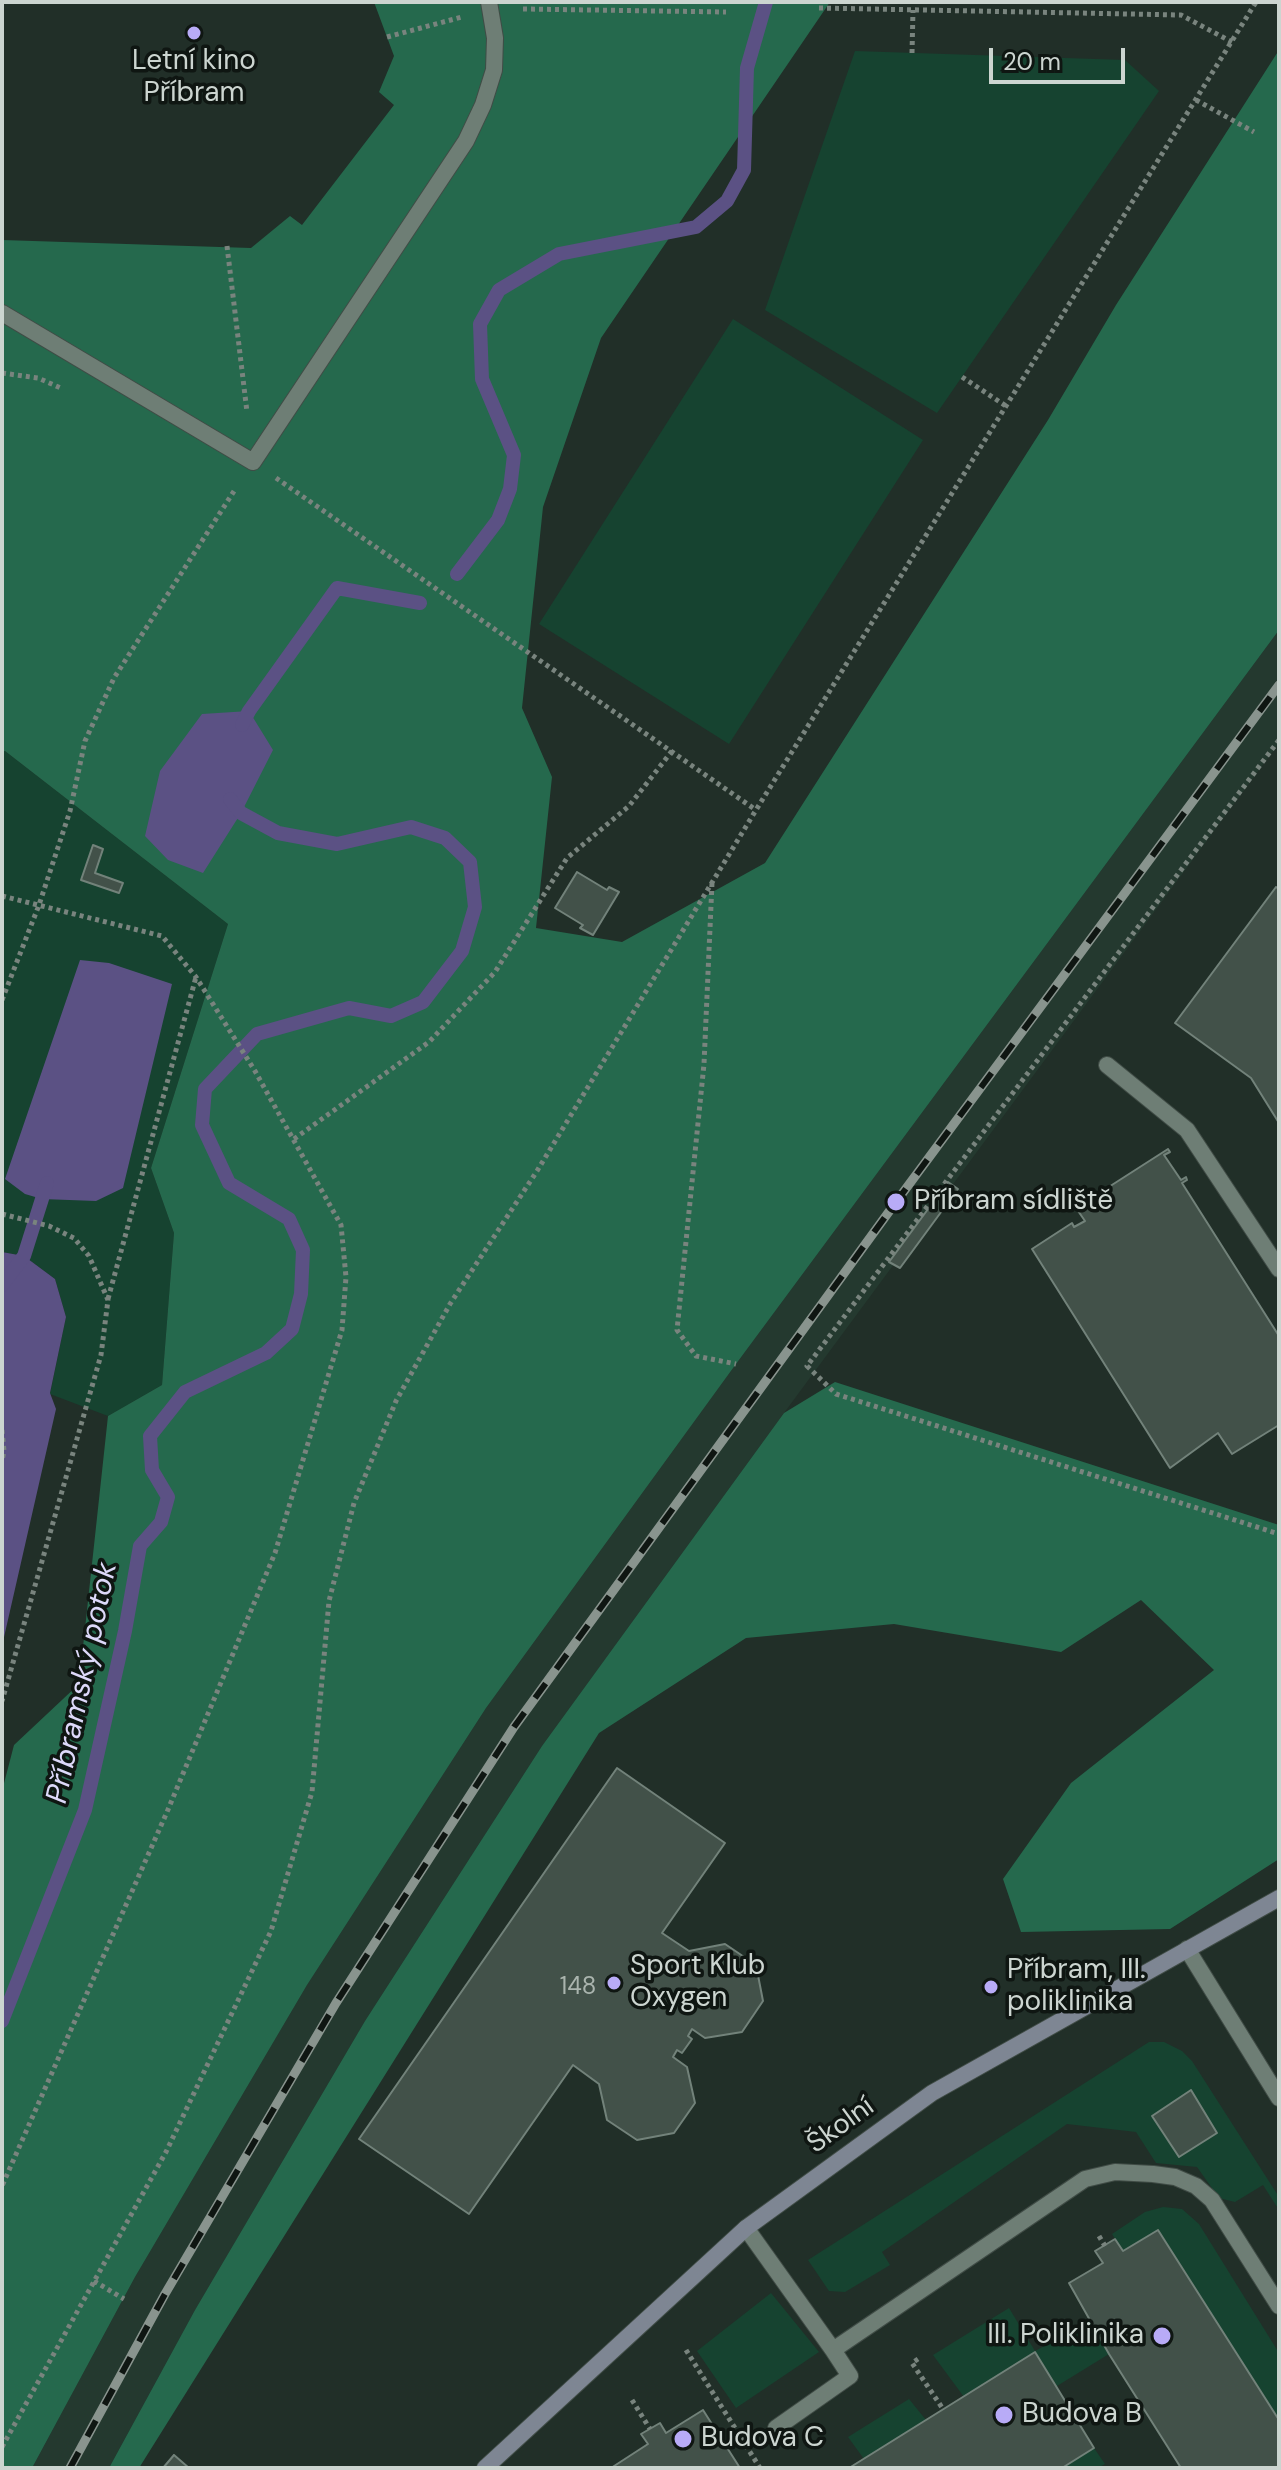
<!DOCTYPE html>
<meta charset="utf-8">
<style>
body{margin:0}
#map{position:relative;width:1281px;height:2470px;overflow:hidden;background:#212f28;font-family:"DM Sans",sans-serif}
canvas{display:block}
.frame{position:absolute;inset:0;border:4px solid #ccd5d0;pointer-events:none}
.scale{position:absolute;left:989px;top:48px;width:136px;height:36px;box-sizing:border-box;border:4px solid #ccd5d0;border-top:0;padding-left:10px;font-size:24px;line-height:28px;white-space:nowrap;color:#ccd5d0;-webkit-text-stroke:6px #0f1612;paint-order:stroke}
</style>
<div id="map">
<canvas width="1281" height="2470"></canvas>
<div class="frame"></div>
<div class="scale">20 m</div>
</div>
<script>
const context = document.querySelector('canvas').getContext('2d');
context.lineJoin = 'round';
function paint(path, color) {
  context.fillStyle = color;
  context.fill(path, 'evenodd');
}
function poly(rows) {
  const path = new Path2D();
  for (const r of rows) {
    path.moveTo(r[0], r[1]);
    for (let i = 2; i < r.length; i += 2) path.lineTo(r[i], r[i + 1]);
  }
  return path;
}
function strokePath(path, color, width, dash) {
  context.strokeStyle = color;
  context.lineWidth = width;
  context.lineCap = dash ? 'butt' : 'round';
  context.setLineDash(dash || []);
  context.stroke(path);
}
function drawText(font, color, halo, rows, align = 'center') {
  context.font = font + ' "DM Sans",sans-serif';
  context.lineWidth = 7;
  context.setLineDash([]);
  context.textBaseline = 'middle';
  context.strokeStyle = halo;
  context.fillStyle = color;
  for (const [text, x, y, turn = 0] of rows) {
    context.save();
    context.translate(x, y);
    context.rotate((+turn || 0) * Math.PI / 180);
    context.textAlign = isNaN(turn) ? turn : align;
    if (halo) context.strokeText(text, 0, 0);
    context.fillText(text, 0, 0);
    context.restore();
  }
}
paint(poly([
 [1279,630,1279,743,784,1413,542,1746,365,2021,195,2310,109,2468,32,2468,135,2277,307,1985,486,1708,736,1364]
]), '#24392f');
paint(poly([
 [855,51,1125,60,1159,91,937,413,765,310],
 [733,319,923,440,729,744,539,624],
 [5,751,228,924,151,1168,174,1233,162,1385,108,1416,50,1394,66,1317,55,1279,24,1256,2,1252,2,752],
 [1149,2042,1164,2042,1182,2051,1192,2061,1279,2197,1279,2210,1263,2185,1235,2202,1219,2198,1197,2167,1156,2163,1136,2132,1067,2124,882,2252,890,2265,845,2292,829,2291,808,2260],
 [1163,2207,1182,2209,1199,2224,1279,2353,1279,2420,1158,2231,1123,2251,1112,2234,1145,2212],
 [771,2293,819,2352,736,2408,697,2351],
 [1009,2308,1035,2351,1090,2321,1109,2354,1057,2386,1035,2352,964,2397,933,2355],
 [909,2399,926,2420,864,2459,848,2437],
 [1094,2448,1105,2464,1098,2468,1062,2468]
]), '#164330');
paint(poly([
 [374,2,830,2,601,338,543,507,522,708,552,777,536,928,622,942,765,863,1048,420,1116,305,1279,50,1279,630,736,1364,486,1708,307,1985,135,2277,32,2468,2,2468,2,1791,14,1745,79,1684,108,1416,162,1385,174,1233,151,1168,228,924,5,751,2,752,2,240,251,248,290,216,302,225,394,105,379,92,394,56],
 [835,1382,1279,1525,1279,1859,1170,1929,1021,1932,1003,1879,1071,1783,1214,1670,1141,1600,1061,1652,894,1624,746,1638,599,1733,139,2468,109,2468,195,2310,365,2021,542,1746,784,1413]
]), '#25694d');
paint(poly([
 [249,711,273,750,241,813,203,873,168,860,145,836,160,771,202,714],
 [80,960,109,963,172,984,123,1188,96,1201,42,1199,25,1194,5,1179],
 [2,1252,24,1256,55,1279,66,1317,50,1393,56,1409,2,1646]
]), '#5b5184');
strokePath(poly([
 [457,574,498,520,510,489,514,455,482,379,480,324,499,290,559,254,696,227,727,201,744,170,747,68,766,2],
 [242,725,249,711,337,588,420,603],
 [2,1285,24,1256,47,1183],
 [2,2021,85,1810,125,1631,140,1546,161,1522,168,1497,152,1470,150,1436,185,1392,266,1353,292,1329,301,1294,303,1250,289,1219,229,1183,202,1125,205,1089,257,1034,349,1008,391,1016,423,1002,462,951,475,907,470,862,445,838,411,827,337,844,278,833,241,813,230,799]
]), '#5b5184', 14);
const building = poly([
 [93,845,103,849,95,873,123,883,119,893,81,880,93,845],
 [577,872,607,890,609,887,619,892,593,935,580,928,583,925,555,908,577,872],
 [1276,887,1279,889,1279,1123,1251,1078,1175,1023,1276,887],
 [1168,1149,1170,1152,1164,1155,1181,1180,1186,1177,1187,1180,1182,1183,1279,1336,1279,1425,1232,1454,1218,1433,1170,1468,1032,1249,1072,1223,1074,1227,1085,1221,1076,1208,1168,1149],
 [948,1182,958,1189,900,1268,889,1262,948,1182],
 [617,1768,725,1843,662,1933,689,1951,725,1944,756,1965,763,2001,742,2032,705,2038,692,2029,688,2036,692,2039,682,2053,677,2050,673,2057,687,2067,695,2103,674,2133,637,2140,607,2120,599,2084,573,2065,469,2214,359,2139,617,1768],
 [1191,2090,1217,2133,1179,2157,1152,2116,1191,2090],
 [1158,2230,1279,2420,1279,2468,1181,2468,1109,2354,1069,2283,1103,2263,1095,2251,1115,2239,1123,2251,1158,2230],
 [1035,2352,1094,2448,1062,2468,849,2468,1035,2352],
 [703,2410,740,2468,611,2468,648,2444,641,2434,660,2423,666,2433,703,2410],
 [174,2455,189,2468,163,2468,174,2455]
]);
paint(building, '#425149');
strokePath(building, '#72827a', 2);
const lane = poly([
 [2,313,253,462,466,141,483,105,494,70,495,38,489,2],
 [1107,1065,1187,1130,1279,1269],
 [746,2228,833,2350],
 [776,2428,850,2376,833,2350,1085,2179,1115,2172,1153,2174,1175,2177,1196,2186,1212,2200,1279,2306]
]);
const street = poly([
 [1187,1949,1279,2098]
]);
const secondary = poly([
 [485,2468,746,2228,932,2093,1279,1898]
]);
strokePath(lane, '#404c46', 18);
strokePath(street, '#404c46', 18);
strokePath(secondary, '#404c46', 18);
strokePath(poly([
 [819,8,1181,15,1232,42],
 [523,9,726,12],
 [387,37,462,17],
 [912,53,913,10],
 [1196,100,1254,132],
 [227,246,247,412],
 [2,373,38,378,63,389],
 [962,377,1006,406],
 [276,478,756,810],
 [1279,740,807,1366,836,1394,1279,1534],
 [712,883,704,1064,677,1330,696,1356,736,1364],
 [2,896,162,936,196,977,255,1071,341,1225,346,1277,342,1330,275,1553,167,1812,2,2186],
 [2,1000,39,905,70,811,85,741,114,678,236,488],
 [294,1139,429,1042,495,972,567,858,629,806,672,751],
 [2,1214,49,1226,74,1238,89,1256,108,1300,101,1355,2,1701],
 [108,1299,196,977],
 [2,1430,4,1451,2,1461],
 [1099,2236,1105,2246],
 [94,2281,124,2299],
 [686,2350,760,2468],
 [918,2359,912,2363,943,2409],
 [632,2400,650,2429],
 [2,2447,166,2152,271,1931,312,1792,329,1601,354,1503,396,1401,450,1304,537,1171,756,810,1256,2]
]), '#79847e', 5, [4, 4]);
strokePath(lane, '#6e7e75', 16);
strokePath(street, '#6e7e75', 16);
strokePath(secondary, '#7e8693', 16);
const rail = poly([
 [70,2468,165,2294,336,2003,514,1727,896,1202,1279,685]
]);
strokePath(rail, '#89948e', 9);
strokePath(rail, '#0f1612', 6, [18]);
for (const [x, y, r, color] of [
 [194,33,8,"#b8abf7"],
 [896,1202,10,"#b8abf7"],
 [614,1983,8,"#b8abf7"],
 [991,1987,8,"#b8abf7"],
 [1162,2336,10,"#b8abf7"],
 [1004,2415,10,"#b8abf7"],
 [683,2439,10,"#b8abf7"]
]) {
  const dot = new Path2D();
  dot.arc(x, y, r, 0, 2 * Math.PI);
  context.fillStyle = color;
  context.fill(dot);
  strokePath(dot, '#0f1612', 3);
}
drawText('24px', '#aab4ae', null, [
 ["148",578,1988]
]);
drawText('28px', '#ccd5d0', '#0f1612', [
 ["Letní kino",194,62,"center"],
 ["Příbram",194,94,"center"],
 ["Příbram sídliště",914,1202],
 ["Sport Klub",630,1967],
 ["Oxygen",630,1999],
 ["Příbram, III.",1007,1971],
 ["poliklinika",1007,2003],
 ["III. Poliklinika",1144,2336,"right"],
 ["Budova B",1022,2415],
 ["Budova C",701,2439]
], 'left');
drawText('28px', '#ccd5d0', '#0f1612', [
 ["Školní",841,2126,-36]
]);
drawText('italic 30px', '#ddd9f9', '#0f1612', [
 ["Příbramský potok",83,1683,-78]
]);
</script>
